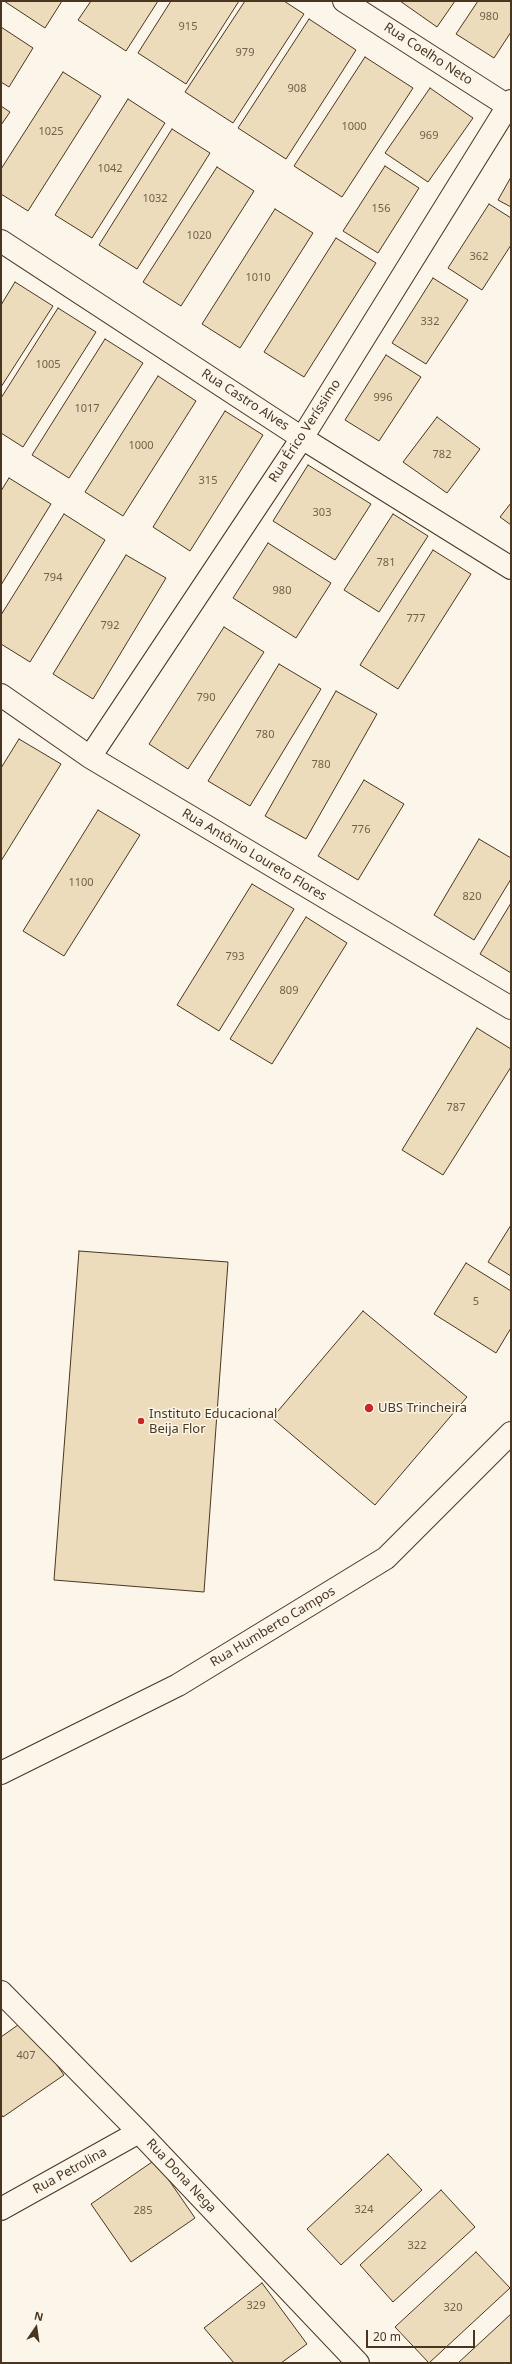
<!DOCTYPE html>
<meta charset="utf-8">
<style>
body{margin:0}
#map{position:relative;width:512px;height:2364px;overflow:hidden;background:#fbf6e9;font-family:"Noto Sans",sans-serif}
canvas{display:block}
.frame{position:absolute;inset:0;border:2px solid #4a3520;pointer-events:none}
.north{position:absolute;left:16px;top:2308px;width:40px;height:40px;-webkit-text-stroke:3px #fbf6e9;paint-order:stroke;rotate:13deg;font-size:11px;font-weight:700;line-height:16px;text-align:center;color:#4a3520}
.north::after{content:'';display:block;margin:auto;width:14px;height:18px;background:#4a3520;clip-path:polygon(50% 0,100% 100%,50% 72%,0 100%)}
.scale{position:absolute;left:366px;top:2330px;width:109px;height:18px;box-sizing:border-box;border:2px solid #4a3520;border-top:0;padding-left:5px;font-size:12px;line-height:14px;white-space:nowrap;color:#4a3520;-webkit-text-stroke:3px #fbf6e9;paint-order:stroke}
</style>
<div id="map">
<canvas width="512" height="2364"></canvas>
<div class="frame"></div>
<div class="north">N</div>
<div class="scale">20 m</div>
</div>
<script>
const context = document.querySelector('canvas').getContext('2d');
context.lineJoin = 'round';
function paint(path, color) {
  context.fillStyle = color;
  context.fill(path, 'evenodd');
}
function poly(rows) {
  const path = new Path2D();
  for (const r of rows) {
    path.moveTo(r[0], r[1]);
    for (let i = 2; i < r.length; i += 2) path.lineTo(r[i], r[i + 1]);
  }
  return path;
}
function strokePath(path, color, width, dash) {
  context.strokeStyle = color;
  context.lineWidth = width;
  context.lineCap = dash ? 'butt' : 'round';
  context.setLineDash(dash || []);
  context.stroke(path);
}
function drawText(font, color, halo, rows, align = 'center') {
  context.font = font + ' "Noto Sans",sans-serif';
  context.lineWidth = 3;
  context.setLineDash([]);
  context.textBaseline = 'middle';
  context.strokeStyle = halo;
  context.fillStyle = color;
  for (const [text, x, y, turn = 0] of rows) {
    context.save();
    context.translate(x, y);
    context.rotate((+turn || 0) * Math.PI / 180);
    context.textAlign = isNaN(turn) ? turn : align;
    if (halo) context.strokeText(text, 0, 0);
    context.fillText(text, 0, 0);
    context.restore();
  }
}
const building = poly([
 [4,1,62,1,45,28,4,1],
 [91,1,158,1,126,51,78,20,91,1],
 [171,1,239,1,186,84,138,53,171,1],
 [245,1,284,1,304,14,233,123,185,92,245,1],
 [400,1,455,1,437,27,400,1],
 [478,1,511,1,511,32,494,58,456,34,478,1],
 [309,19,356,50,286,159,238,128,309,19],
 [1,27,33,48,9,87,1,82,1,27],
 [365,57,413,88,342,197,294,166,365,57],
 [63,72,101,96,28,211,1,194,1,169,63,72],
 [430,88,473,118,428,182,385,153,430,88],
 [128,99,165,123,92,238,55,215,128,99],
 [1,106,10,112,1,125,1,106],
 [172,129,210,153,137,269,99,245,172,129],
 [385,166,419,188,378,253,343,231,385,166],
 [217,167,254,191,181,306,143,282,217,167],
 [511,177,511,207,498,200,511,177],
 [489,204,511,218,511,245,482,290,448,268,489,204],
 [275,209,313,233,240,348,202,324,275,209],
 [336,238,376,263,304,377,264,352,336,238],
 [433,278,468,300,426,364,392,343,433,278],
 [15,282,53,306,1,387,1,305,15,282],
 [58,308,96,332,23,447,1,433,1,398,58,308],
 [105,339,143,363,69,478,32,455,105,339],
 [386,355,421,377,379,441,345,420,386,355],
 [158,376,196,401,123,516,85,492,158,376],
 [225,411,263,435,190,551,153,527,225,411],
 [437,417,480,449,447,493,403,462,437,417],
 [308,465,371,504,335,560,273,521,308,465],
 [9,478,51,504,1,585,1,491,9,478],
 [511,503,511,525,500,517,511,503],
 [64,514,105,540,30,662,1,644,1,615,64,514],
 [393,514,428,536,379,612,344,590,393,514],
 [268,543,331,583,296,638,233,598,268,543],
 [433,550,471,574,398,689,360,665,433,550],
 [126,555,166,578,93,699,53,674,126,555],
 [224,627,264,652,188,769,149,744,224,627],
 [279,664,321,689,250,806,208,781,279,664],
 [336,691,377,714,306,839,265,816,336,691],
 [19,739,61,764,1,861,1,768,19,739],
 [364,780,404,804,358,880,318,856,364,780],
 [98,810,140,835,64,956,23,931,98,810],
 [479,839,511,858,511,879,474,940,434,915,479,839],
 [252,884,294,909,219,1031,177,1005,252,884],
 [511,903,511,973,480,954,511,903],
 [306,917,347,943,272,1064,230,1039,306,917],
 [477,1028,511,1049,511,1067,443,1175,402,1150,477,1028],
 [511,1225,511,1276,488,1262,511,1225],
 [79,1251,228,1262,204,1592,54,1580,79,1251],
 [466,1263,511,1291,511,1328,496,1353,434,1314,466,1263],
 [363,1311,467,1397,375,1505,272,1418,363,1311],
 [25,2020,64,2075,3,2117,1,2114,1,2037,25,2020],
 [388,2154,422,2190,341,2265,307,2229,388,2154],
 [155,2160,195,2218,131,2262,91,2204,155,2160],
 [441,2190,475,2227,393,2302,360,2265,441,2190],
 [476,2252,510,2288,429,2363,395,2327,476,2252],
 [262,2283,307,2344,281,2363,234,2363,204,2328,262,2283],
 [511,2314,511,2363,458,2363,511,2314]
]);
paint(building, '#ecdcbc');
strokePath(building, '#4a3520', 1);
const minor = poly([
 [344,1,511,108],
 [1,241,302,438,511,568],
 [1,695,90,757,511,1008],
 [90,757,302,438,511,101],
 [1,1773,178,1685,386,1558,511,1433],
 [1,1992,139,2132,358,2363],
 [1,2209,139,2132]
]);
strokePath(minor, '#4a3520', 24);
strokePath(minor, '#fbf6e9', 22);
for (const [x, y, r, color] of [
 [369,1408,5,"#c62828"],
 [141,1421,4,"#c62828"]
]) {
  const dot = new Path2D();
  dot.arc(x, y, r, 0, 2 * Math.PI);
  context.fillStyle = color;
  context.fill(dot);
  strokePath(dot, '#fbf6e9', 1.5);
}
drawText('11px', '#725f47', null, [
 ["980",489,17],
 ["915",188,27],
 ["979",245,53],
 ["908",297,89],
 ["1000",354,127],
 ["1025",51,132],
 ["969",429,136],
 ["1042",110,169],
 ["1032",155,199],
 ["156",381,209],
 ["1020",199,236],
 ["362",479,257],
 ["1010",258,278],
 ["332",430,322],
 ["1005",48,365],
 ["996",383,398],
 ["1017",87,409],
 ["1000",141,446],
 ["782",442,455],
 ["315",208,481],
 ["303",322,513],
 ["781",386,563],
 ["794",53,578],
 ["980",282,591],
 ["777",416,619],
 ["792",110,626],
 ["790",206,698],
 ["780",265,735],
 ["780",321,765],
 ["776",361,830],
 ["1100",81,883],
 ["820",472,897],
 ["793",235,957],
 ["809",289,991],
 ["787",456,1108],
 ["5",476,1302],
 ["407",26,2056],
 ["324",364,2210],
 ["285",143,2211],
 ["322",417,2246],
 ["329",256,2306],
 ["320",453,2308]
]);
drawText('13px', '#4a3520', '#fbf6e9', [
 ["Rua Coelho Neto",428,54,33],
 ["Rua Castro Alves",245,400,33],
 ["Rua Érico Veríssimo",305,431,-57],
 ["Rua Antônio Loureto Flores",254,855,31],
 ["Rua Humberto Campos",273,1627,-31],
 ["Rua Petrolina",70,2171,-29],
 ["Rua Dona Nega",181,2176,47]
]);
drawText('13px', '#4a3520', '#fbf6e9', [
 ["UBS Trincheira",378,1408],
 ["Instituto Educacional",149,1414],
 ["Beija Flor",149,1429]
], 'left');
</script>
